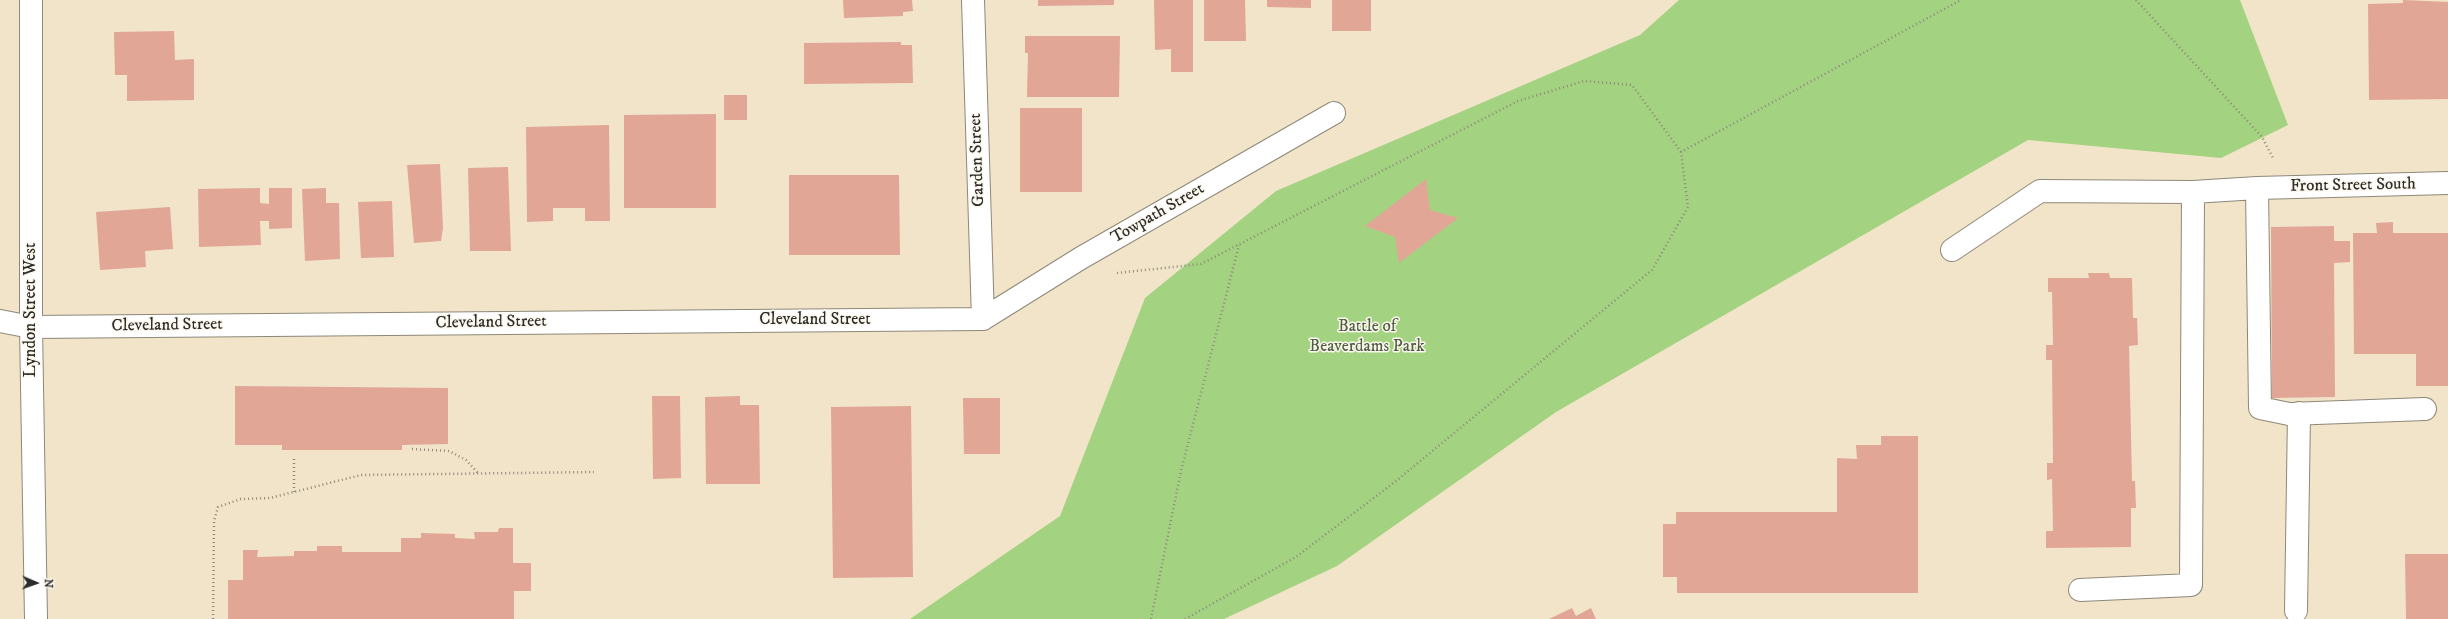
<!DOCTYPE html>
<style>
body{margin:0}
#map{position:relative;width:2448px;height:619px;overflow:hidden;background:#f1e4c8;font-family:"IM FELL DW Pica",serif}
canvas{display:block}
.north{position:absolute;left:16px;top:563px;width:40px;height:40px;-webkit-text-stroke:3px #fbf7ec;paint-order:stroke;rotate:92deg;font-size:11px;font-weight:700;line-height:16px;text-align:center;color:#2b2b2b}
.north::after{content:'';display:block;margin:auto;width:14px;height:18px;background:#2b2b2b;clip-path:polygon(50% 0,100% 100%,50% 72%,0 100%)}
</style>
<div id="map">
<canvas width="2448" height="619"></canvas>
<div class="north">N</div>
</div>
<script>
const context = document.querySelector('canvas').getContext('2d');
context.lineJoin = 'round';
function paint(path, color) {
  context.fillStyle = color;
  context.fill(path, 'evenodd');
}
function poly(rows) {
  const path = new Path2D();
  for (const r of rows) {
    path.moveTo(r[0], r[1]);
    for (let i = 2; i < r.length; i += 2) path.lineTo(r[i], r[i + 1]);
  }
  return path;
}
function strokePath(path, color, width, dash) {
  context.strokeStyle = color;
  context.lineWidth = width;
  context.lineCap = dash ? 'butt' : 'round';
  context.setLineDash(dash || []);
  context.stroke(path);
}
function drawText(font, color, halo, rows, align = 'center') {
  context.font = font + ' "IM FELL DW Pica",serif';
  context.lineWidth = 3;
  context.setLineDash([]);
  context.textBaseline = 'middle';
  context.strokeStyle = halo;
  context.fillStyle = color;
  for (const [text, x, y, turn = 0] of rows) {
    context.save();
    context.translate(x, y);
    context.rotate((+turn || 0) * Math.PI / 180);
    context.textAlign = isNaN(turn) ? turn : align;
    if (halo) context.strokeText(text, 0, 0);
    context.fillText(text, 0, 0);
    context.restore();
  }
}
paint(poly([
 [1679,0,2240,0,2288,125,2221,158,2028,140,1556,412,1337,566,1224,619,910,619,1060,516,1145,298,1276,191,1640,35]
]), '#a3d381');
paint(poly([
 [843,0,912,0,913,11,903,12,903,16,844,18],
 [1038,0,1114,0,1114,5,1038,6],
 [1154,0,1193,0,1193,72,1171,72,1171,49,1155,50],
 [1204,0,1245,0,1246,41,1204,41],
 [1267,0,1311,0,1311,8,1267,7],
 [1332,0,1371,0,1371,31,1332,31],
 [2403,0,2448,2,2448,99,2369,100,2368,4,2403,3],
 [174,31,175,60,194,59,194,100,127,101,127,75,115,75,114,32],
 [1025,36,1120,36,1119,97,1027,97,1028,53,1025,53],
 [901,42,901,45,912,45,913,83,804,84,804,43],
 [724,95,747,95,747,120,724,120],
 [1020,108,1082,108,1082,192,1020,192],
 [716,114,716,208,624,208,624,115],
 [609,125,610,221,585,221,585,208,553,208,553,221,527,222,526,127],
 [440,164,443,228,441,241,414,243,407,165],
 [508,167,511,251,470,251,468,168],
 [789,175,899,175,900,255,789,255],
 [1426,179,1430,210,1458,218,1399,263,1395,237,1365,226],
 [260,188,260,203,269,204,269,188,292,188,292,228,269,229,269,221,260,221,261,245,199,247,198,189],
 [326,188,326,203,339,203,340,259,305,261,302,189],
 [392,201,394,257,361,258,358,202],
 [170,207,173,249,145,251,146,267,100,270,96,212],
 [2393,222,2393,233,2448,233,2448,386,2416,386,2416,354,2354,354,2353,233,2377,233,2376,223],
 [2334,226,2334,241,2350,241,2350,262,2334,263,2335,397,2272,398,2271,227],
 [2088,273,2109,273,2110,278,2132,278,2133,318,2137,318,2138,345,2129,346,2132,481,2135,481,2136,508,2131,508,2131,547,2046,548,2046,531,2053,531,2052,479,2047,480,2047,463,2053,463,2052,360,2046,360,2046,345,2053,345,2052,292,2048,292,2048,278,2089,278],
 [235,386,448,388,448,444,402,445,402,450,282,450,282,445,235,445],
 [652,396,680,396,681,478,653,479],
 [740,396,740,405,759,405,760,484,706,484,705,397],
 [963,398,1000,398,1000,454,964,454],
 [911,406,913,577,833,578,831,407],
 [1881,436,1918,436,1918,593,1677,593,1677,577,1663,577,1663,524,1676,524,1676,512,1837,512,1837,458,1857,459,1856,445,1881,445],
 [499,528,513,528,513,563,531,563,531,591,514,591,514,619,228,619,228,580,243,580,243,550,258,550,257,557,294,556,294,551,317,551,317,546,342,546,342,552,401,552,401,538,421,538,421,533,455,534,455,538,475,539,474,532,498,532],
 [2405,554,2448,554,2448,619,2406,619],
 [1572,608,1576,616,1591,608,1596,619,1549,619]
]), '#e1a696');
const minor = poly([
 [31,0,31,327,36,619],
 [973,0,983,319],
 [2257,188,2260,408,2289,414,2425,409],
 [1952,250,2040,191,2193,192,2257,188,2448,183],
 [983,319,1081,258,1334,113],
 [0,321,31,327,983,319],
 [2080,590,2191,585,2193,192],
 [2296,611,2299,413]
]);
strokePath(minor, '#8e887a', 24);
strokePath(poly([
 [2136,0,2262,137,2273,158],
 [1117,273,1201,264,1518,101,1584,81,1632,85,1681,152],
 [412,449,449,451,466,460,478,473],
 [294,459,294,492],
 [213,619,214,521,218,507,241,499,270,498,361,475,594,472],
 [1151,619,1181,471,1239,245],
 [1185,619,1296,557,1396,481,1652,270,1688,207,1681,152,1961,0]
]), '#8e887a', 2.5, [1, 3]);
strokePath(minor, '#fff', 22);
drawText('17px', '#2b2b2b', '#fbf7ec', [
 ["Garden Street",978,160,-92],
 ["Front Street South",2353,186,-1],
 ["Towpath Street",1158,214,-30],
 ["Lyndon Street West",31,310,-90],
 ["Cleveland Street",815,320],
 ["Cleveland Street",491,323,-1],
 ["Cleveland Street",167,326,-1]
]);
drawText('17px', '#4f5d45', '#fbf7ec', [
 ["Battle of",1367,327],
 ["Beaverdams Park",1367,347]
]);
</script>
